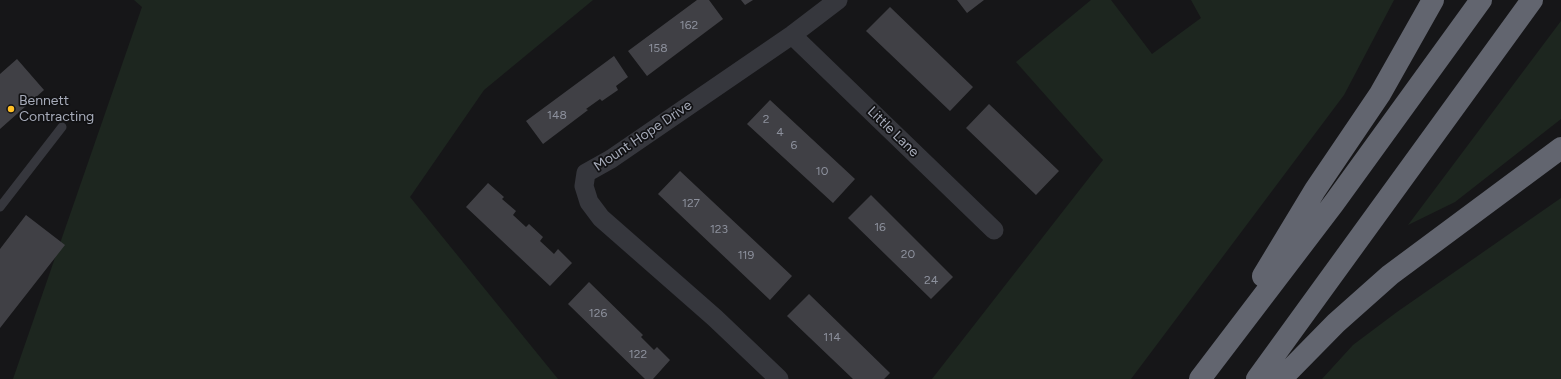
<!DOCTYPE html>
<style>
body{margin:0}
canvas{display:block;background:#161618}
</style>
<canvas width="1561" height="379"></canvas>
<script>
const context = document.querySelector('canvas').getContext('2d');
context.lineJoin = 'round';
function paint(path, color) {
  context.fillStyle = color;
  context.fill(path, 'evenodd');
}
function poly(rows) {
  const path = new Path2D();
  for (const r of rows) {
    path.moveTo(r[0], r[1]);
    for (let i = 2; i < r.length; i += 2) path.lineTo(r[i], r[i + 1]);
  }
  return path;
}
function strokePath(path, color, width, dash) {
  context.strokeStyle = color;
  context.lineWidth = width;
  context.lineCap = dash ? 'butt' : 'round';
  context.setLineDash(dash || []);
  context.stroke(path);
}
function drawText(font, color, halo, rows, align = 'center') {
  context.font = font + ' Figtree,sans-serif';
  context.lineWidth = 3.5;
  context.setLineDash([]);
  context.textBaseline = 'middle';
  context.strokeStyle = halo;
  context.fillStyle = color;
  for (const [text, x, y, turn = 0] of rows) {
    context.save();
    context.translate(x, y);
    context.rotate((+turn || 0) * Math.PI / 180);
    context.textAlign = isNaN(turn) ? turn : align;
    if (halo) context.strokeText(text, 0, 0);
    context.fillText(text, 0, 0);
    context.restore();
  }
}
paint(poly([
 [134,0,593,0,484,90,410,197,558,379,13,379,142,7],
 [1091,0,1111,0,1152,54,1201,18,1191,0,1394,0,1344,95,1131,379,932,379,1103,160,1016,62],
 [1561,21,1561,119,1455,202,1408,225],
 [1561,198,1561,379,1322,379,1353,345,1397,312]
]), '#1d261f');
paint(poly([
 [697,0,709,0,723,19,647,76,628,51],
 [741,0,753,0,745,5],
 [957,0,984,0,967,13],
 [890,7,973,87,950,111,866,31],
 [614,56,628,77,616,86,618,90,602,101,600,99,586,109,588,110,543,144,526,121],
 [17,59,44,90,0,129,0,74],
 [770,100,855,179,833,203,747,124],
 [989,104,1059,171,1036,195,966,128],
 [680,171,792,276,770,300,658,194],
 [488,183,504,197,502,199,516,211,513,215,526,227,529,224,543,237,540,241,554,254,558,249,572,263,550,286,466,207],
 [871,195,953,277,931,299,848,218],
 [26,215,65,245,0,328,0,249],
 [589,282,643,335,641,337,654,350,657,347,670,360,653,379,645,379,568,304],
 [809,294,890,373,884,379,853,379,787,316]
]), '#404045');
strokePath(poly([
 [0,207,62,127]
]), '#36373d', 9);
strokePath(poly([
 [792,35,994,230],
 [779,379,715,318,601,218,589,202,584,186,586,173,611,159,792,35,838,0]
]), '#36373d', 19);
strokePath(poly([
 [1263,276,1315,190,1380,94,1433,0],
 [1200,379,1334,203,1481,0],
 [1257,379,1532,0],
 [1281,379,1336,323,1390,275,1561,148]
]), '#62656f', 22);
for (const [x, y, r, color] of [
 [11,109,4,"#ffbf26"]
]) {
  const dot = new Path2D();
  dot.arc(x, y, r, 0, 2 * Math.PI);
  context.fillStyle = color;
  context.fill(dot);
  strokePath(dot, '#111113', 1.5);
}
drawText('12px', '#8c909c', null, [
 ["162",689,25],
 ["158",658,48],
 ["148",557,115],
 ["2",766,119],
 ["4",780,132],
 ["6",794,145],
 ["10",822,171],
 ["127",691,203],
 ["16",880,227],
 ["123",719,229],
 ["20",908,254],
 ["119",746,255],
 ["24",931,280],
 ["126",598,313],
 ["114",832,337],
 ["122",638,354]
]);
drawText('14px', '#a6abb9', '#111113', [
 ["Bennett",19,101],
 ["Contracting",19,117]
], 'left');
drawText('14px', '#a6abb9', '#111113', [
 ["Little Lane",893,132,44],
 ["Mount Hope Drive",643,136,-34]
]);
</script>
